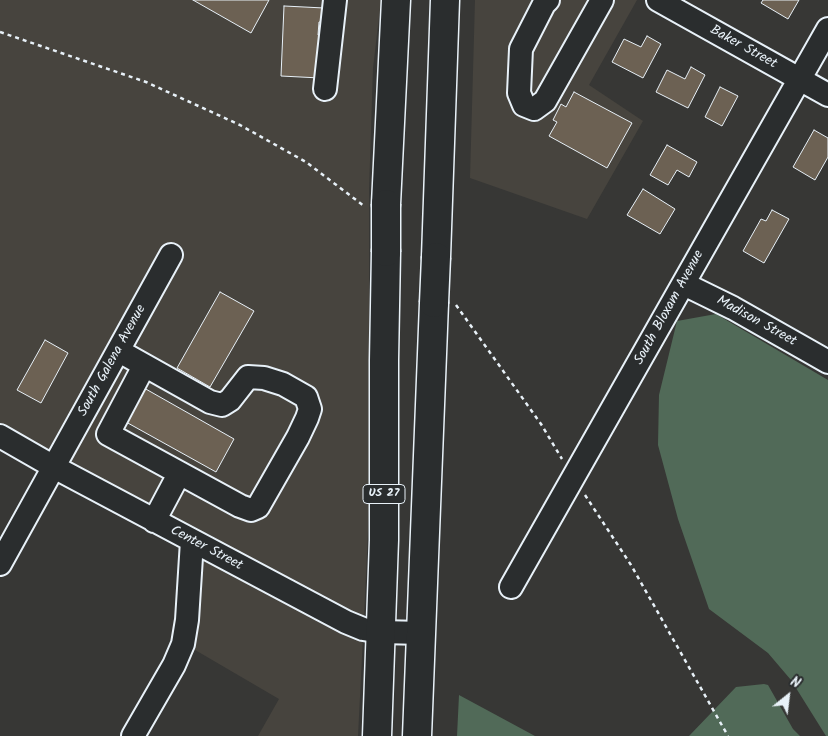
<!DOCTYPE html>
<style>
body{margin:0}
#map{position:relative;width:828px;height:736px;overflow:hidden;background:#373735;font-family:Kalam,sans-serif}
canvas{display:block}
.north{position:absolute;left:763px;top:671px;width:50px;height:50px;-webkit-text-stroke:4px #2a2d2e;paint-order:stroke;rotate:29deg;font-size:14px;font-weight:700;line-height:20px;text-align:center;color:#e8f1f8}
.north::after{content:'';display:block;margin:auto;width:18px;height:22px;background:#e8f1f8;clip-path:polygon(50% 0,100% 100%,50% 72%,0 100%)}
</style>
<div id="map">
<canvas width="828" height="736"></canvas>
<div class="north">N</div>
</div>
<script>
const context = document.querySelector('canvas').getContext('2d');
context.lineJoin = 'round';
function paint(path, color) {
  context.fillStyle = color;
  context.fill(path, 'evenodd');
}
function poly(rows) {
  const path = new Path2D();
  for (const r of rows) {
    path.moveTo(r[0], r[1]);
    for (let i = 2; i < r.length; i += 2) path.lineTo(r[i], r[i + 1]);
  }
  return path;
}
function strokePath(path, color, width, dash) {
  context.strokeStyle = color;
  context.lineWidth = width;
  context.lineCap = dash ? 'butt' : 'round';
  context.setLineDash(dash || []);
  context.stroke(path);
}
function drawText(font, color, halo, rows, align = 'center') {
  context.font = font + ' Kalam,sans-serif';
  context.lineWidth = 4;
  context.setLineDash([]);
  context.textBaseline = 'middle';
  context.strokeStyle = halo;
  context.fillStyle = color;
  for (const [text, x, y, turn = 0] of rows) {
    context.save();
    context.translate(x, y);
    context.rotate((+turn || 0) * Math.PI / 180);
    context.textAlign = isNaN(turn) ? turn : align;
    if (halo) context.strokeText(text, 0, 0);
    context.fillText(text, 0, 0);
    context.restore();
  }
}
paint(poly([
 [0,0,381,0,373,68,369,191,369,509,364,619,66,463,182,252,169,244,52,455,0,426],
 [475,0,637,0,589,85,643,121,587,219,470,178],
 [204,558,363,637,358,736,258,736,279,699,190,647,196,595]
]), '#47443e');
paint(poly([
 [716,314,828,380,828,736,826,736,791,680,768,653,709,609,678,519,658,445,659,395,677,321],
 [764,684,768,685,793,729,800,736,689,736,736,687],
 [459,695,535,736,457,736]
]), '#516a58');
const building = poly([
 [193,0,269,0,251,33,193,0],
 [763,0,799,0,788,19,761,3,763,0],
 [284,6,324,8,323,22,319,22,318,35,323,35,322,51,318,50,317,63,320,78,281,76,284,6],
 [647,36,661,44,643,78,612,62,624,39,641,47,647,36],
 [691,67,705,75,688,108,656,92,667,70,685,79,691,67],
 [720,87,738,96,722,126,705,117,720,87],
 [574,92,632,123,607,168,549,136,557,122,553,120,561,104,566,107,574,92],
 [814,130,828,138,828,157,815,180,793,167,814,130],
 [667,145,697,162,689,177,677,170,668,185,650,175,667,145],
 [643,189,675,209,660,234,627,215,643,189],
 [772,210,789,219,764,263,743,251,761,219,766,221,772,210],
 [220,292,254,311,210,387,177,368,220,292],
 [45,340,68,353,41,403,17,390,45,340],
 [144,388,234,439,216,472,126,422,144,388]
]);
paint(building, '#6c6153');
strokePath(building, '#e8f1f8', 1);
const minor = poly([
 [548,0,544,4,521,49,519,93,524,105,534,109,545,101,602,0],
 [658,0,828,95],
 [325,89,335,0],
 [684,284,733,308,828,362],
 [119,351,210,402,222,405,230,400,248,377,264,378,283,384,306,397,310,409,307,418,298,437,258,507,251,510,240,506,108,434,144,366],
 [0,436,54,467,346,622,363,629,381,632,422,633],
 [154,521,179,474],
 [0,564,171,255],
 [511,587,828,29],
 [133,736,174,665,183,644,187,620,192,541]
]);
const highway = poly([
 [386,204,396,0],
 [436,257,445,0],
 [377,736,384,540,384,360,386,252],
 [417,736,434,303]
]);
strokePath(minor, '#e8f1f8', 26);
strokePath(highway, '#e8f1f8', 31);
strokePath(poly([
 [0,32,146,82,240,125,306,162,364,206],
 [456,305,541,424,562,459],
 [585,495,631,565,728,736]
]), '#e8f1f8', 2.5, [4, 4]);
strokePath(minor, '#2a2d2e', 22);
strokePath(highway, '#2a2d2e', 28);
const highwayBridge = poly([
 [386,252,386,204],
 [434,303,436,257]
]);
strokePath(highwayBridge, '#e8f1f8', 31, []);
strokePath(highwayBridge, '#2a2d2e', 28);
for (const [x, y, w] of [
 [384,494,42]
]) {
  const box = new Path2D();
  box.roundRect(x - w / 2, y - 9.5, w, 19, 4);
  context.fillStyle = '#2a2d2e';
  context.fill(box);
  strokePath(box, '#e8f1f8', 1);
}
drawText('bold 12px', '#e8f1f8', null, [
 ["US 27",384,494]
]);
drawText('14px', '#e8f1f8', '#2a2d2e', [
 ["Baker Street",743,48,29],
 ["South Bloxam Avenue",670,308,-61],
 ["Madison Street",756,322,29],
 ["South Galena Avenue",113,361,-61],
 ["Center Street",206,549,28]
]);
</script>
